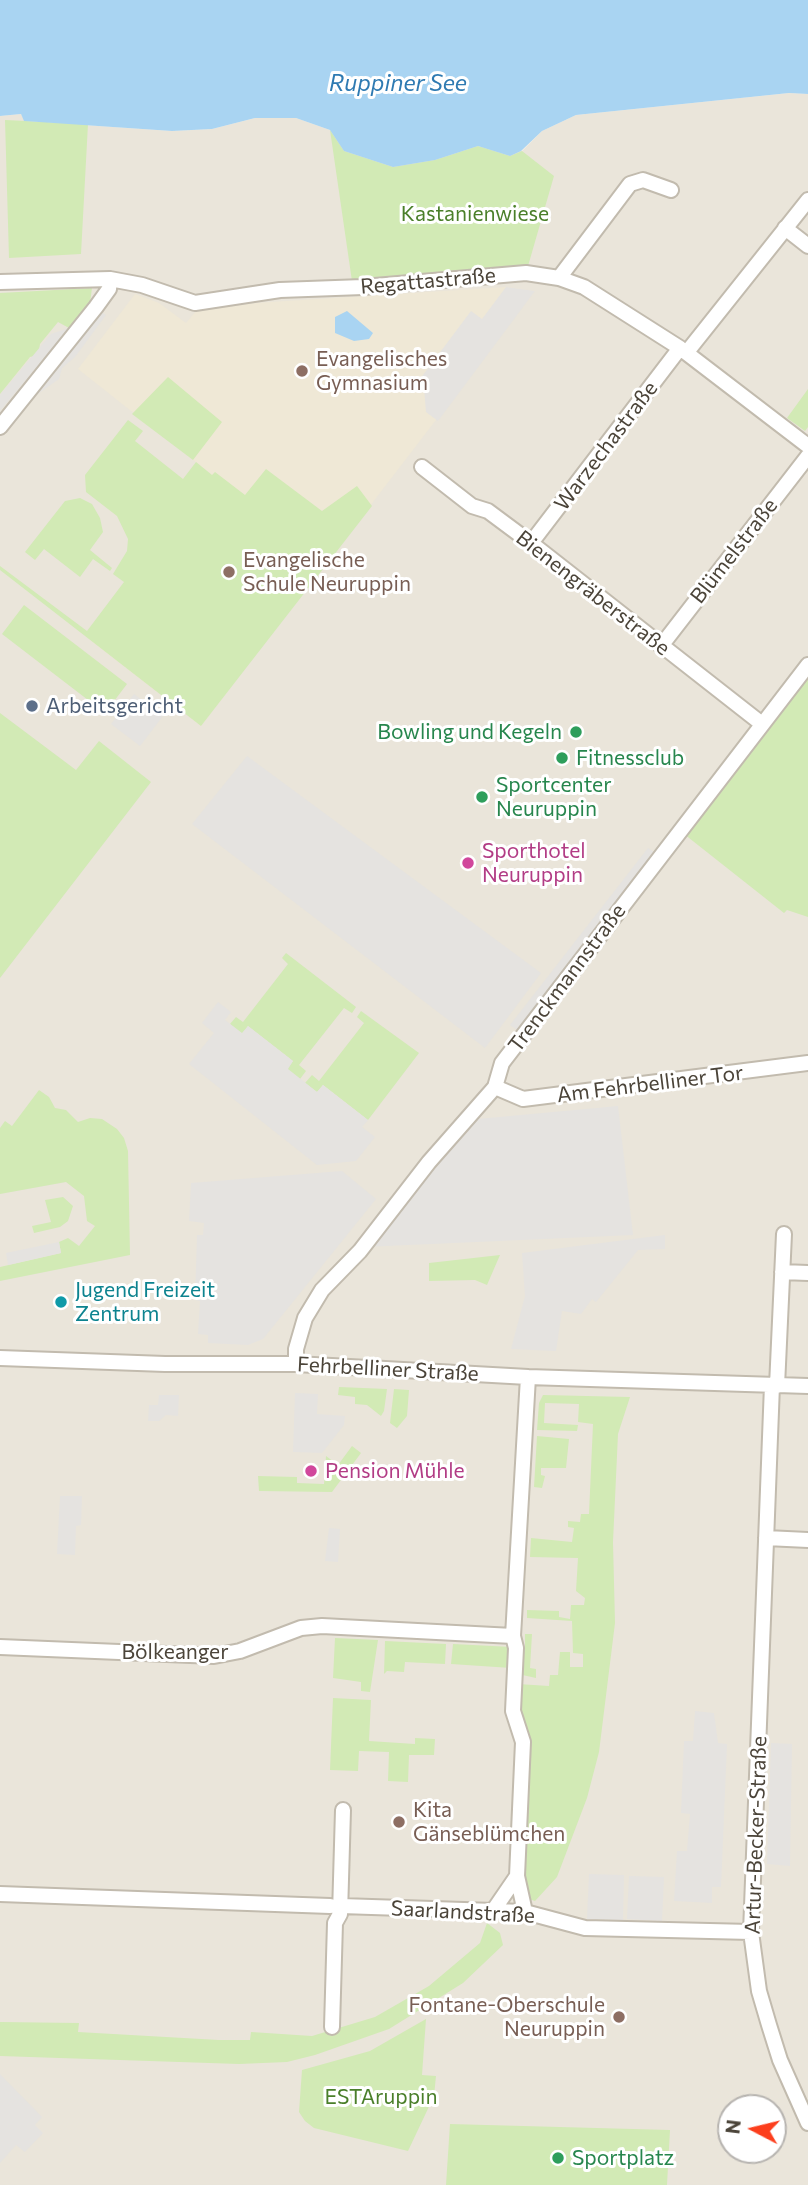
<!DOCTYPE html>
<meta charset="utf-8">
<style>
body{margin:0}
#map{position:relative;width:808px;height:2185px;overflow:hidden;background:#f6f3ec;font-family:Commissioner,sans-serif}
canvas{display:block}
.north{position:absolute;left:717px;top:2094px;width:70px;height:70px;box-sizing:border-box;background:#fff;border:2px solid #b7b4b0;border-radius:50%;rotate:277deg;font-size:19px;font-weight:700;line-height:28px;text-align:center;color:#4b4439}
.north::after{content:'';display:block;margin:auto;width:24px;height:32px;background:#fc3f1d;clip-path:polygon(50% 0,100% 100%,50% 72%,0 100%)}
</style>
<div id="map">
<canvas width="808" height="2185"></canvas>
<div class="north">N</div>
</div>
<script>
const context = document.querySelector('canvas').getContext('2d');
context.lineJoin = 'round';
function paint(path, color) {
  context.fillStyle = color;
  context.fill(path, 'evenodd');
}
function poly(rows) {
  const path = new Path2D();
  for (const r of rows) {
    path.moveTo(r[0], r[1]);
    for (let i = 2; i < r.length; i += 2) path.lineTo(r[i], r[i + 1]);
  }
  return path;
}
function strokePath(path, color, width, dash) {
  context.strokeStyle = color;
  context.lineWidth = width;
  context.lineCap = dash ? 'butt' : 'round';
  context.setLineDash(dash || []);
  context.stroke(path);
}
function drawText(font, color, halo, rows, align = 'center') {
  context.font = font + ' Commissioner,sans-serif';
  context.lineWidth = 6;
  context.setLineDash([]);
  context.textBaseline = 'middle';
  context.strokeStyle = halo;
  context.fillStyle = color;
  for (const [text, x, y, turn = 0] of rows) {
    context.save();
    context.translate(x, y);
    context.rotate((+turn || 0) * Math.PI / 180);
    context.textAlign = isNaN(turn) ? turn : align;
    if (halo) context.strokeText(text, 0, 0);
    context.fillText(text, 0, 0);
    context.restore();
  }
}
paint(poly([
 [789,93,808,94,808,2185,0,2185,0,116,21,114,25,121,172,131,212,129,255,118,296,118,330,130,522,151,542,131,576,115],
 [731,2108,773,2108,773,2150,731,2150]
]), '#eae5da');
paint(poly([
 [506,287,535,291,201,726,86,637,212,475,78,369,135,294,159,303,186,323,196,311,255,303]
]), '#efe8d6');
paint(poly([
 [5,120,88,124,81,254,9,258],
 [330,130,344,151,393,167,435,160,478,146,510,156,522,151,554,176,526,273,353,288],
 [92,288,90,303,69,328,58,322,40,344,38,355,30,357,0,394,0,293],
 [168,377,222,422,193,460,132,414],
 [808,389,808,427,805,431,787,418],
 [128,420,143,431,135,441,183,479,196,462,212,475,215,472,245,495,266,469,322,511,357,486,372,506,201,726,0,570,0,566,87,631,124,582,113,574,127,551,128,539,117,516,86,492,85,475],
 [80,498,92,504,100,518,103,532,90,550,112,568,110,571,93,559,80,577,44,549,35,560,25,552,65,501],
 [24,605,127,684,105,713,2,634],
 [808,672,808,917,787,910,784,913,684,834],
 [0,713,76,770,99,741,151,782,0,978],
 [286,953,356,1007,352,1013,344,1008,299,1065,306,1071,300,1079,287,1069,293,1061,248,1026,242,1034,230,1024,236,1017,243,1022,288,964,282,958],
 [361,1011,419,1053,368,1120,323,1085,317,1092,305,1083,312,1075,319,1081,364,1023,357,1017],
 [39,1090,49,1097,55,1108,66,1110,78,1122,90,1118,102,1119,117,1129,124,1138,128,1151,130,1255,0,1281,0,1267,61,1253,59,1242,68,1238,79,1246,95,1226,87,1221,84,1196,66,1182,0,1194,0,1128,5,1121,12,1126],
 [63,1197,73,1206,68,1221,60,1227,34,1233,32,1226,51,1222,45,1200],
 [500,1255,487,1285,475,1280,429,1281,429,1263],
 [339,1387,387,1389,384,1411,381,1416,367,1405,355,1404,355,1397,338,1395],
 [394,1389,409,1390,407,1416,397,1428,390,1423],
 [543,1395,630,1397,618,1434,613,1542,615,1623,599,1752,587,1798,557,1877,535,1901,526,1898,519,1874,518,1684,549,1686,550,1675,558,1675,560,1652,570,1652,570,1667,583,1667,583,1654,573,1653,572,1621,527,1618,527,1610,559,1611,559,1617,570,1619,571,1605,584,1605,585,1598,576,1591,578,1558,530,1557,531,1538,572,1542,574,1528,568,1527,568,1521,580,1522,581,1514,589,1514,593,1424,578,1422,579,1404,545,1403,544,1423,578,1425,577,1431,537,1430,539,1403],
 [537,1436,569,1439,566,1468,541,1468,541,1475,545,1476,542,1488,534,1487],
 [352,1446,361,1453,332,1492,259,1491,258,1476,297,1477,297,1483,324,1484,326,1456,338,1465],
 [525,1634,532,1634,530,1668,536,1669,536,1678,518,1674,519,1648,525,1648],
 [335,1638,378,1640,370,1692,361,1691,361,1682,333,1678],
 [385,1641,446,1644,445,1664,405,1662,404,1672,387,1671,384,1674],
 [453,1644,512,1647,511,1668,451,1664],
 [333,1698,371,1700,369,1741,415,1744,415,1738,435,1739,434,1755,409,1755,408,1782,388,1781,389,1752,359,1751,358,1771,330,1770],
 [487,1923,500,1933,503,1945,463,1983,389,2029,315,2055,287,2062,239,2064,0,2056,0,2022,79,2023,78,2032,219,2040,250,2040,251,2032,312,2036,375,2017,429,1986,480,1943],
 [426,2019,422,2075,436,2076,434,2096,408,2151,314,2128,305,2121,299,2112,302,2070,370,2051],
 [450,2124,670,2130,667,2185,446,2185]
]), '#d2eab5');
paint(poly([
 [506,287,535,291,438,421,426,412,424,388,417,383,471,311,482,319],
 [101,312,106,315,75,357,62,368,59,379,32,398],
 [69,328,0,411,0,395,51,334],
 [134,694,163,716,140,746,111,724],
 [247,756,541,973,485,1048,192,824],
 [648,848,657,854,519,1031,510,1025],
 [218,1002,231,1012,225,1020,242,1033,248,1026,293,1061,288,1069,317,1092,323,1085,368,1120,362,1127,375,1137,356,1161,317,1165,189,1064,214,1033,202,1023],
 [618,1106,633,1235,364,1247,467,1120],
 [342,1171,376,1199,263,1339,248,1345,208,1343,208,1335,198,1334,200,1301,195,1300,197,1235,203,1235,204,1223,189,1221,191,1183],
 [665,1235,665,1249,638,1250,596,1302,592,1299,581,1314,562,1311,556,1351,511,1349,525,1296,522,1253],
 [59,1242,61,1253,8,1265,6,1253],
 [295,1393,318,1394,317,1414,345,1416,344,1425,322,1453,293,1452],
 [159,1395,179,1395,178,1416,166,1415,159,1421,148,1421,149,1405,158,1405],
 [60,1496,82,1496,81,1525,76,1526,75,1555,57,1554],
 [329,1528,340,1529,338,1562,325,1561],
 [695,1711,714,1713,718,1743,727,1744,721,1887,712,1887,712,1903,674,1901,677,1851,687,1851,690,1814,681,1813,684,1741,693,1741],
 [771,1743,792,1744,790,1866,767,1864],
 [589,1874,624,1875,623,1920,587,1919],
 [629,1876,664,1877,662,1921,627,1919],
 [0,2074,42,2117,35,2125,43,2133,25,2152,16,2145,0,2163]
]), '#e5e3e0');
paint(poly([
 [0,0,808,0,808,94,789,93,576,115,542,131,521,151,510,156,478,146,435,160,393,167,344,151,330,130,296,118,255,118,212,129,172,131,24,121,21,114,0,116],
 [347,311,373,333,369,339,354,341,335,333,335,317]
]), '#a9d4f2');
const minor = poly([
 [785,228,808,246],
 [559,278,630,184,643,180,671,190],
 [0,282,110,279,142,285,195,303,280,290,363,287,526,273,559,278,584,287,680,348,808,446],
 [687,352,808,200],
 [0,427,96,307,109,289,110,279],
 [422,467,472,506,488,511,531,543,762,724],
 [531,543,680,348],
 [661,646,808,456],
 [495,1087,523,1099,808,1063],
 [782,1272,808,1273],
 [0,1358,165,1364,296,1364,528,1377,808,1386],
 [296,1364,296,1349,305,1318,322,1290,360,1251,429,1162,495,1087,502,1063,808,665],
 [772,1385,751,1932,759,1991,769,2025,780,2060,808,2123],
 [777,1386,784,1234],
 [766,1538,808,1540],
 [0,1647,214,1656,240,1651,301,1628,322,1626,513,1636,528,1377],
 [517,1876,525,1912],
 [0,1894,330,1906],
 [341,1906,525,1912,585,1928,751,1932],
 [493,1911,517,1876,523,1742,513,1711,516,1648,513,1636],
 [332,2027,335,1923,340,1914,343,1810]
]);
strokePath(minor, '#c2bbae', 18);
strokePath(minor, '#fff', 14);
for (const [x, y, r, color] of [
 [302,371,7,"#8d6e63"],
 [229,572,7,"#8d6e63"],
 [32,706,7,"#5c6f8a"],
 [576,732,7,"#2e9e5b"],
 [562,758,7,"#2e9e5b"],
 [482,797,7,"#2e9e5b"],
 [468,863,7,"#d1479c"],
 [61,1302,7,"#0f9aa8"],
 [311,1471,7,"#d1479c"],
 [399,1822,7,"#8d6e63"],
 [619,2017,7,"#8d6e63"],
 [558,2158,7,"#2e9e5b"]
]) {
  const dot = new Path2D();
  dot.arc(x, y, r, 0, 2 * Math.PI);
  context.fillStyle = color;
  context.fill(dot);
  strokePath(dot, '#fff', 2.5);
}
drawText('21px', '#4a7f2a', '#fff', [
 ["Kastanienwiese",475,214],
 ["ESTAruppin",381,2097]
]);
drawText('21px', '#4b4439', '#fff', [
 ["Regattastraße",428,281,-5],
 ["Warzechastraße",606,446,-53],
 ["Blümelstraße",734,551,-52],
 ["Bienengräberstraße",593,593,38],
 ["Trenckmannstraße",567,978,-53],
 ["Am Fehrbelliner Tor",650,1084,-7],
 ["Fehrbelliner Straße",388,1369,3],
 ["Bölkeanger",175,1652],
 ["Artur-Becker-Straße",756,1835,-88],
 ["Saarlandstraße",463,1912,3]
]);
drawText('21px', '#785e54', '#fff', [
 ["Evangelisches",316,359],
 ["Gymnasium",316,383],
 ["Evangelische",243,560],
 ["Schule Neuruppin",243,584],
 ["Kita",413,1810],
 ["Gänseblümchen",413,1834],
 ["Fontane-Oberschule",605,2005,"right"],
 ["Neuruppin",605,2029,"right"]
], 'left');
drawText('21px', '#4e5e75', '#fff', [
 ["Arbeitsgericht",46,706]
], 'left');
drawText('21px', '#27864d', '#fff', [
 ["Bowling und Kegeln",562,732,"right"],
 ["Fitnessclub",576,758],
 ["Sportcenter",496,785],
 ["Neuruppin",496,809],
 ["Sportplatz",572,2158]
], 'left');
drawText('21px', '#b23c85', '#fff', [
 ["Sporthotel",482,851],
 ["Neuruppin",482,875],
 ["Pension Mühle",325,1471]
], 'left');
drawText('21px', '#0d838f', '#fff', [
 ["Jugend Freizeit",75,1290],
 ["Zentrum",75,1314]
], 'left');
drawText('italic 23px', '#2e7ab2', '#fff', [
 ["Ruppiner See",398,83]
]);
</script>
